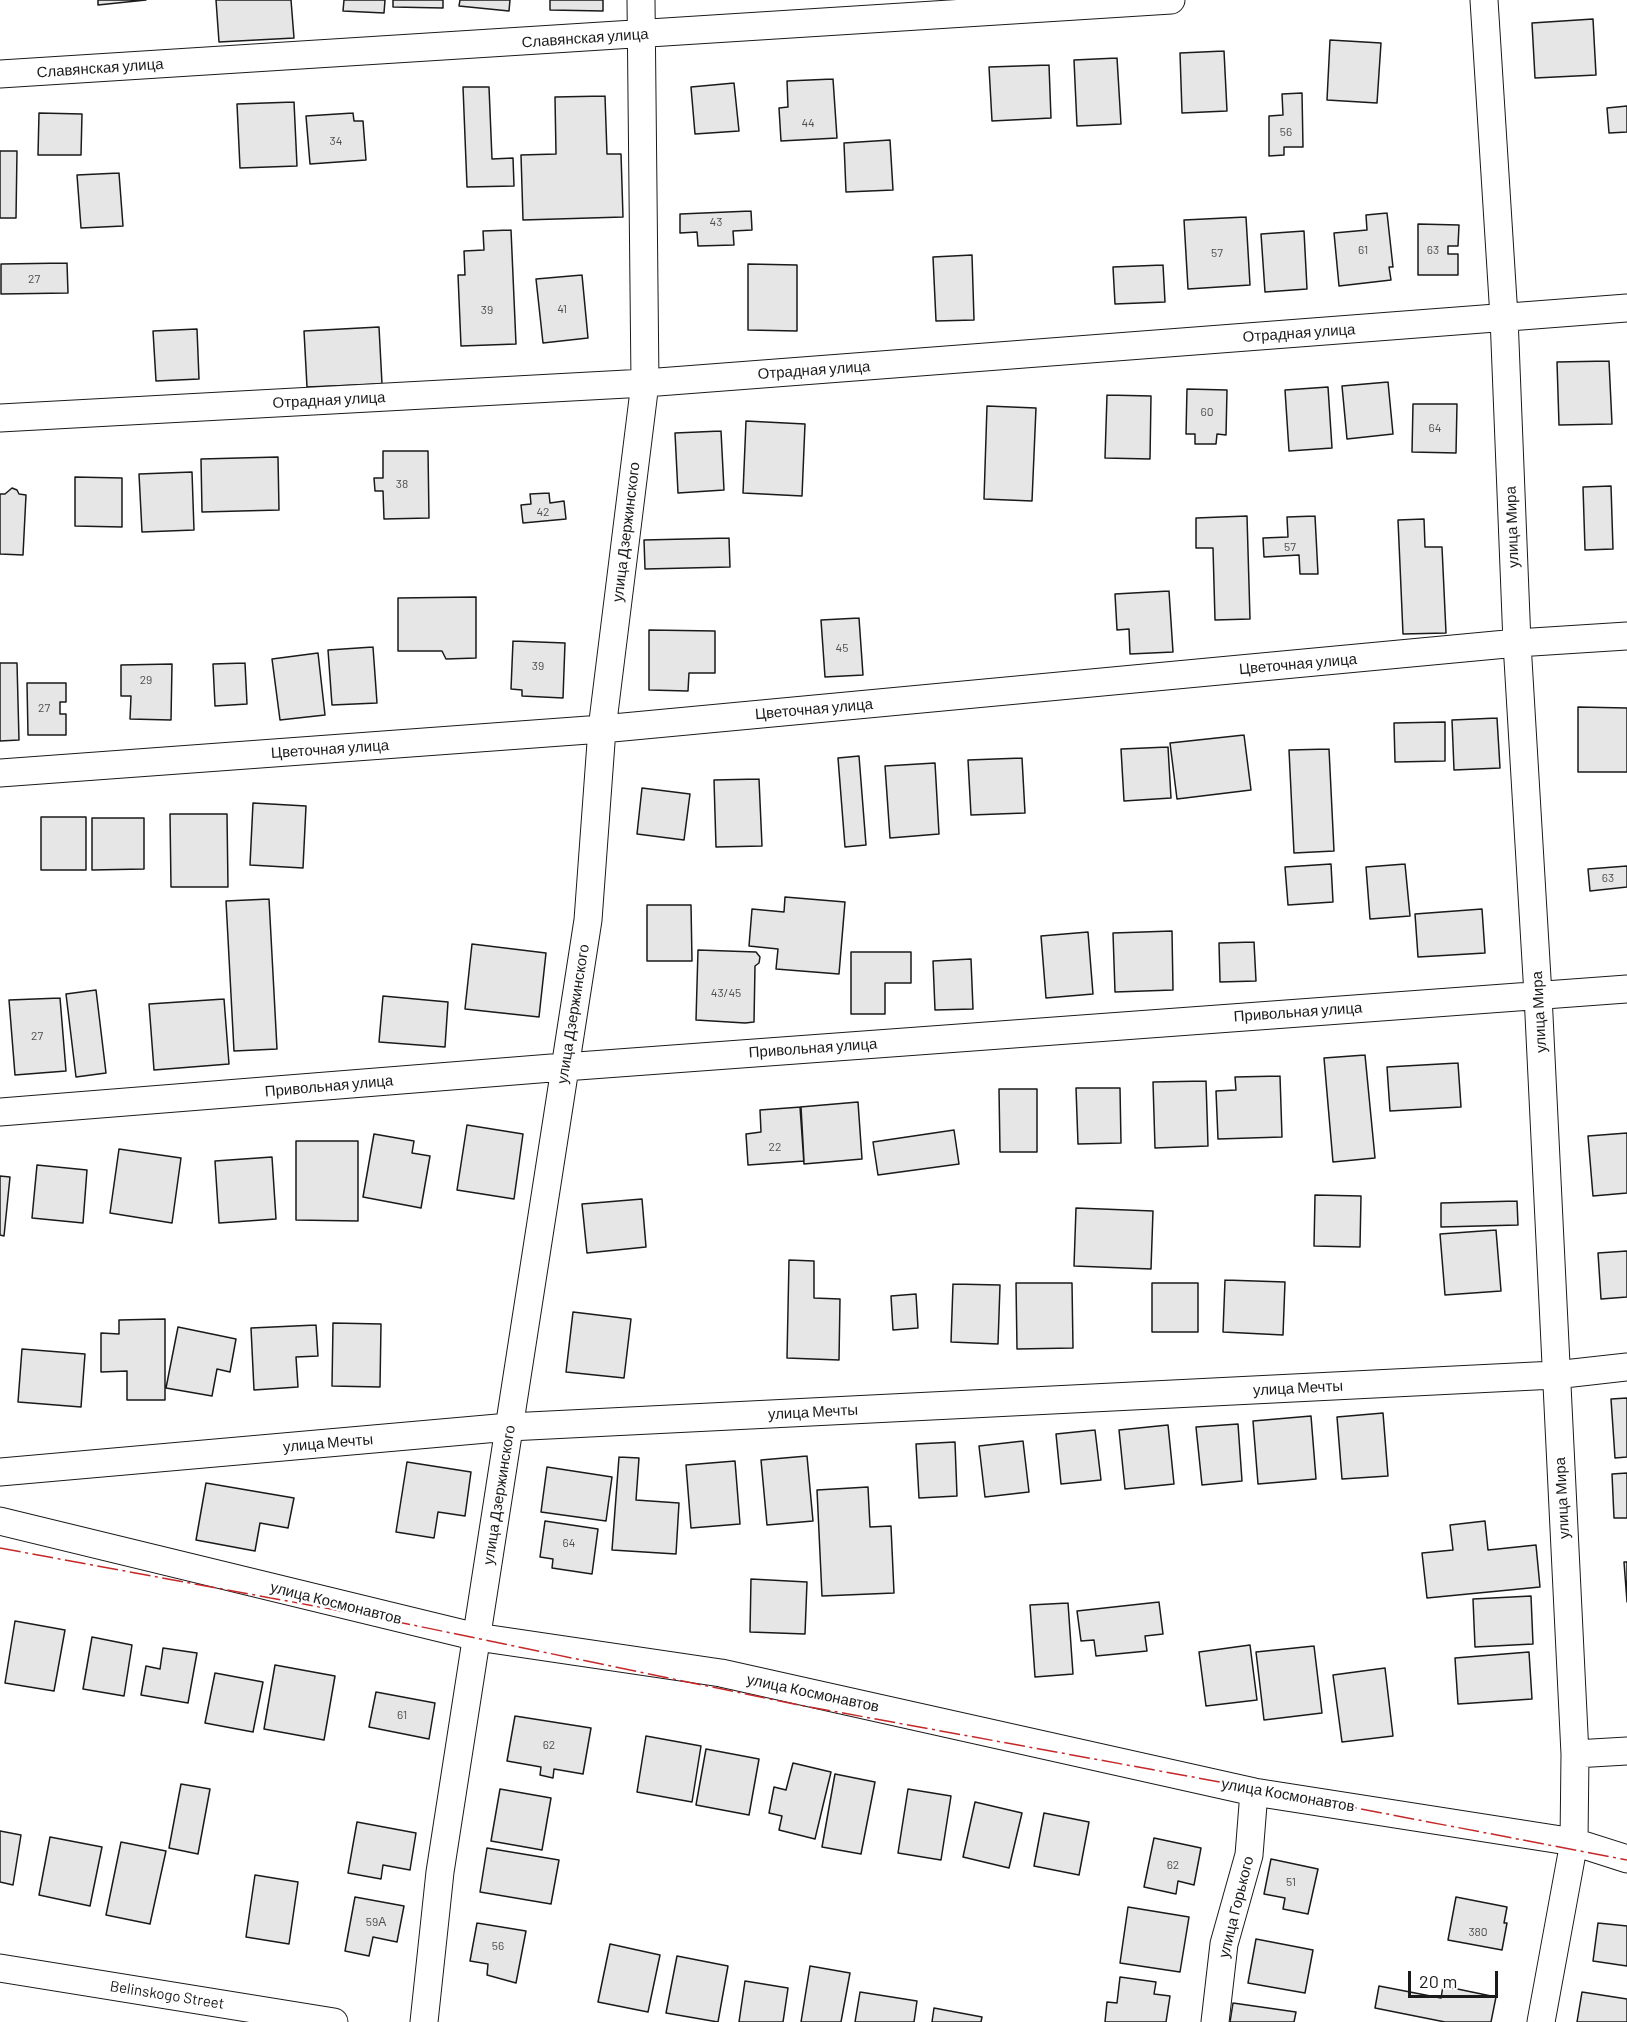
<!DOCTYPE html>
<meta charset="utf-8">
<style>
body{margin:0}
#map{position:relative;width:1627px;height:2022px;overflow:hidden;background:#fff;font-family:Barlow,sans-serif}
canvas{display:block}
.scale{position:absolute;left:1408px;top:1971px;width:90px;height:27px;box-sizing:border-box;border:3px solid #1a1a1a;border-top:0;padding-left:8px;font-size:18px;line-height:21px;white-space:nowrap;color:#1a1a1a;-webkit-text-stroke:4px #fff;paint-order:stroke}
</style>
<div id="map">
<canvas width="1627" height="2022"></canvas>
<div class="scale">20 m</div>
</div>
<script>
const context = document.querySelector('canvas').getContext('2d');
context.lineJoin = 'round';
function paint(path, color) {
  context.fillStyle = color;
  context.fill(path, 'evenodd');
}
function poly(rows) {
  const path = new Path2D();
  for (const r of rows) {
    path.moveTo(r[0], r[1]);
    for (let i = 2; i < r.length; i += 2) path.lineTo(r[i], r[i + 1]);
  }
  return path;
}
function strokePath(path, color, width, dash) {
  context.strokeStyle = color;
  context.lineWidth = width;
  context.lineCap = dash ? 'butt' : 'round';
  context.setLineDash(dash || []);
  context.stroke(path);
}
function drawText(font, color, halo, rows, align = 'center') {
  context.font = font + ' Barlow,sans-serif';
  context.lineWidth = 4.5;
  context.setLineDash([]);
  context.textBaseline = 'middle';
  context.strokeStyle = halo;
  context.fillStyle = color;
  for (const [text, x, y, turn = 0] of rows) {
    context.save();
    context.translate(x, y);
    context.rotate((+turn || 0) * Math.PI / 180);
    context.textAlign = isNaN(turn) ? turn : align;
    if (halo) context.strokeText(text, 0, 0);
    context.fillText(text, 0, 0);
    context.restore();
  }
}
const building = poly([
 [98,0,146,0,98,5,98,0],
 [216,0,291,0,294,38,219,42,216,0],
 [344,0,385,0,384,13,343,11,344,0],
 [393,0,443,0,443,8,393,7,393,0],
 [460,0,510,0,509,11,459,6,460,0],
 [550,0,603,0,603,11,550,10,550,0],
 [1593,19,1596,75,1535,78,1532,23,1593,19],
 [1330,40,1381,43,1377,103,1327,100,1330,40],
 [1224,51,1227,111,1182,113,1180,53,1224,51],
 [1117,58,1121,124,1077,126,1074,60,1117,58],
 [1049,65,1051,118,992,121,989,67,1049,65],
 [833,79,837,138,781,141,779,108,788,107,787,81,833,79],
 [734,83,739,131,695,134,691,87,734,83],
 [463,87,489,87,492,159,513,158,514,186,467,187,463,87],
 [1302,93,1303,147,1284,147,1284,155,1269,156,1269,116,1283,115,1282,94,1302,93],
 [605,96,607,154,621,154,623,217,523,220,521,155,556,154,555,97,605,96],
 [294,102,297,166,240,168,237,104,294,102],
 [1627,106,1627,132,1609,133,1607,108,1627,106],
 [39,113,82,114,81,155,38,155,39,113],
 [353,113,354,121,363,121,366,160,310,164,306,116,353,113],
 [890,140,893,190,846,192,844,143,890,140],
 [0,151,17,151,16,218,0,218,0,151],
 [119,173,123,226,81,228,77,175,119,173],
 [751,211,752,230,733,231,734,245,698,246,697,232,680,233,680,214,751,211],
 [1387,213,1393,267,1389,267,1391,280,1339,286,1334,233,1367,230,1366,215,1387,213],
 [1246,217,1250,285,1188,289,1184,220,1246,217],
 [1418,224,1459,225,1458,246,1448,246,1448,254,1458,254,1458,275,1418,275,1418,224],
 [511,230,516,344,461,346,458,275,465,275,464,251,484,250,483,231,511,230],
 [1304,231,1307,289,1265,292,1261,234,1304,231],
 [972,255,974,320,936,321,933,257,972,255],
 [67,263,68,293,1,294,1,264,67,263],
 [748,264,797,265,797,331,748,330,748,264],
 [1163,265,1165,302,1115,304,1113,267,1163,265],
 [582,275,588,338,543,343,536,279,582,275],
 [379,327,382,384,307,387,304,331,379,327],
 [197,329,199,379,156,381,153,331,197,329],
 [1609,361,1612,424,1559,425,1557,362,1609,361],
 [1388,382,1393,434,1347,439,1342,386,1388,382],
 [1328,387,1332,448,1289,451,1285,390,1328,387],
 [1187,389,1227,390,1226,435,1217,434,1216,444,1195,444,1195,434,1186,434,1187,389],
 [1107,395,1151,396,1150,459,1105,458,1107,395],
 [1413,404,1457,404,1456,453,1412,452,1413,404],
 [987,406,1036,408,1032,501,984,499,987,406],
 [746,421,805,424,802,496,743,493,746,421],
 [721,431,724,490,678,493,675,433,721,431],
 [383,451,428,451,429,518,384,519,383,491,375,491,374,478,383,478,383,451],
 [278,457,279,510,202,512,201,459,278,457],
 [192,472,194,530,142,532,139,474,192,472],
 [75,477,122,478,122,527,75,526,75,477],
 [1611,486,1613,549,1585,550,1583,487,1611,486],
 [12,488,17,490,19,494,26,495,23,555,0,554,0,494,5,494,12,488],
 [549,493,550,503,564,501,566,519,523,523,521,505,531,504,530,494,549,493],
 [1247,516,1250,619,1215,620,1213,548,1196,548,1196,518,1247,516],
 [1315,516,1318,574,1300,574,1299,555,1264,557,1263,538,1288,537,1287,517,1315,516],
 [1424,519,1425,547,1442,547,1446,633,1403,634,1398,520,1424,519],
 [729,538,730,567,645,569,644,540,729,538],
 [1169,591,1173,652,1130,654,1129,629,1117,630,1115,594,1169,591],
 [476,597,476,658,446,659,442,651,398,651,398,598,476,597],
 [859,618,863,675,825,677,821,620,859,618],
 [649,630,715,631,715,673,689,673,688,691,649,690,649,630],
 [513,641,565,643,563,698,522,696,522,690,511,689,513,641],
 [373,647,377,703,332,705,328,650,373,647],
 [318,653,325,715,280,720,272,659,318,653],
 [0,663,17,663,19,740,0,741,0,663],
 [245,663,247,704,215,706,213,664,245,663],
 [172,664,171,720,130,719,131,696,121,696,121,665,172,664],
 [27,683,66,683,66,702,60,702,60,714,66,714,66,735,28,735,27,683],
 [1578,707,1627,708,1627,772,1578,772,1578,707],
 [1497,718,1500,768,1454,770,1452,720,1497,718],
 [1445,722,1445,761,1395,762,1394,723,1445,722],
 [1244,735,1251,790,1177,799,1170,743,1244,735],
 [1168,747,1171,798,1124,801,1121,749,1168,747],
 [1329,749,1334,851,1294,853,1289,750,1329,749],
 [859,756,866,845,845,847,838,758,859,756],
 [1022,758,1025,813,971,815,968,760,1022,758],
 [935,763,939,834,890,838,885,766,935,763],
 [759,779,762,846,716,847,714,780,759,779],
 [642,788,690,794,684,840,637,834,642,788],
 [253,803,306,806,303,868,250,865,253,803],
 [170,814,227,814,228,887,171,887,170,814],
 [41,817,86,817,86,870,41,870,41,817],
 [92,818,144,818,144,869,92,870,92,818],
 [1331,864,1333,902,1288,905,1285,867,1331,864],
 [1405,864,1410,916,1370,919,1366,867,1405,864],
 [1627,866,1627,887,1590,891,1588,869,1627,866],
 [785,897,845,902,839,974,776,969,778,949,749,946,752,909,784,912,785,897],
 [269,899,277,1049,234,1051,226,901,269,899],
 [647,905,691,905,692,961,647,961,647,905],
 [1482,909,1485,953,1418,957,1415,914,1482,909],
 [1172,931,1173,990,1115,992,1113,933,1172,931],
 [1088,932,1093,994,1046,998,1041,936,1088,932],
 [1254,942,1256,981,1220,982,1219,943,1254,942],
 [472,944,546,953,539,1017,465,1009,472,944],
 [698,950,756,952,760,957,759,963,755,966,754,1022,745,1023,696,1020,698,950],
 [851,952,911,952,911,983,885,983,885,1014,851,1014,851,952],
 [971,959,973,1009,935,1010,933,961,971,959],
 [96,990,106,1073,76,1077,66,994,96,990],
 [383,996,448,1002,445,1047,379,1042,383,996],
 [60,998,66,1071,15,1075,9,1000,60,998],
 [224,999,229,1064,154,1070,149,1004,224,999],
 [1365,1055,1375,1158,1333,1162,1324,1058,1365,1055],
 [1458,1063,1461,1107,1390,1111,1387,1067,1458,1063],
 [1280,1076,1282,1137,1218,1139,1216,1091,1236,1090,1235,1077,1280,1076],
 [1206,1081,1208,1146,1155,1148,1153,1082,1206,1081],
 [1076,1088,1120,1088,1121,1143,1078,1144,1076,1088],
 [999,1089,1037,1089,1037,1152,1000,1152,999,1089],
 [858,1102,862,1159,804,1164,800,1107,858,1102],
 [801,1107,804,1161,748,1165,746,1134,761,1132,760,1110,801,1107],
 [467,1125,523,1134,514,1199,457,1190,467,1125],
 [954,1130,959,1164,878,1175,873,1142,954,1130],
 [1627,1133,1627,1193,1593,1196,1588,1136,1627,1133],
 [374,1134,414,1141,412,1153,430,1156,421,1208,363,1197,374,1134],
 [296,1141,358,1141,358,1221,296,1220,296,1141],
 [119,1149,181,1158,172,1223,110,1213,119,1149],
 [272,1157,276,1219,219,1223,215,1161,272,1157],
 [37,1165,87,1170,83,1223,32,1218,37,1165],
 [0,1176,10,1177,4,1236,0,1235,0,1176],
 [1315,1195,1361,1196,1360,1247,1314,1246,1315,1195],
 [642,1199,646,1247,587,1253,582,1204,642,1199],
 [1517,1201,1518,1225,1441,1227,1441,1203,1517,1201],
 [1076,1208,1153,1211,1151,1269,1074,1266,1076,1208],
 [1496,1230,1501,1291,1445,1295,1440,1234,1496,1230],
 [1627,1251,1627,1297,1601,1299,1598,1253,1627,1251],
 [789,1260,814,1261,814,1298,840,1299,839,1360,787,1358,789,1260],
 [1225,1280,1285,1282,1283,1335,1223,1332,1225,1280],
 [1016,1283,1072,1283,1073,1348,1017,1349,1016,1283],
 [1152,1283,1198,1283,1198,1332,1152,1332,1152,1283],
 [953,1284,1000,1285,998,1344,951,1342,953,1284],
 [916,1294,918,1328,893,1330,891,1296,916,1294],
 [573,1312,631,1319,624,1378,566,1372,573,1312],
 [165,1319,165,1400,127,1400,127,1371,101,1372,101,1333,119,1334,119,1320,165,1319],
 [333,1323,381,1324,380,1387,332,1386,333,1323],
 [316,1325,318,1356,296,1357,298,1387,254,1390,251,1328,316,1325],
 [178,1327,236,1339,230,1372,217,1369,212,1396,166,1388,178,1327],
 [22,1349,85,1354,81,1407,18,1402,22,1349],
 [1627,1398,1627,1457,1615,1458,1611,1399,1627,1398],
 [1383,1413,1388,1476,1342,1479,1337,1417,1383,1413],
 [1311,1416,1316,1479,1258,1484,1253,1421,1311,1416],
 [1238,1424,1242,1481,1202,1485,1196,1427,1238,1424],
 [1168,1425,1174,1484,1125,1489,1119,1430,1168,1425],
 [1095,1430,1101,1480,1061,1484,1056,1434,1095,1430],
 [1023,1441,1029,1492,985,1497,979,1446,1023,1441],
 [955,1442,957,1496,919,1498,916,1444,955,1442],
 [807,1456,813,1521,767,1525,761,1460,807,1456],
 [619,1457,639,1458,636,1500,679,1503,676,1554,612,1550,619,1457],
 [735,1461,740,1524,691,1528,686,1465,735,1461],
 [407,1462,471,1472,465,1516,438,1512,434,1538,396,1532,407,1462],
 [547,1467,612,1477,606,1521,541,1512,547,1467],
 [1627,1473,1627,1518,1614,1518,1612,1474,1627,1473],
 [206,1483,294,1498,288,1528,260,1523,255,1551,196,1540,206,1483],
 [868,1487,870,1527,891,1526,894,1593,822,1596,817,1490,868,1487],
 [545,1521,598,1529,592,1574,552,1568,553,1559,540,1557,545,1521],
 [1485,1521,1488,1550,1536,1545,1540,1587,1427,1598,1422,1553,1453,1550,1450,1525,1485,1521],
 [1624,1562,1627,1562,1627,1602,1624,1562],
 [751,1579,807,1582,805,1634,750,1632,751,1579],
 [1531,1596,1533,1644,1475,1647,1473,1599,1531,1596],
 [1159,1602,1163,1634,1145,1636,1147,1651,1096,1656,1094,1640,1081,1641,1077,1611,1159,1602],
 [1068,1603,1073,1674,1035,1677,1030,1605,1068,1603],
 [15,1621,65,1630,54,1691,5,1683,15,1621],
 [92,1637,132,1645,124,1696,83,1689,92,1637],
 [1250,1645,1257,1700,1206,1706,1199,1652,1250,1645],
 [1314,1646,1322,1713,1264,1720,1256,1652,1314,1646],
 [163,1648,197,1653,188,1703,141,1695,146,1666,160,1669,163,1648],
 [1529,1652,1532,1699,1458,1704,1455,1658,1529,1652],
 [275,1665,335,1676,324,1740,264,1729,275,1665],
 [1385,1668,1393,1736,1342,1742,1333,1675,1385,1668],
 [215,1673,263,1682,253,1732,205,1723,215,1673],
 [376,1692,435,1703,429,1739,369,1727,376,1692],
 [515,1716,591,1728,583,1774,554,1769,553,1778,540,1775,541,1767,507,1761,515,1716],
 [646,1736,701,1746,692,1802,637,1792,646,1736],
 [706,1749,759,1759,749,1815,696,1805,706,1749],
 [793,1763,831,1772,815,1839,779,1830,782,1816,769,1813,774,1787,786,1790,793,1763],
 [835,1774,875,1782,861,1854,822,1847,835,1774],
 [181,1784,210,1789,198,1854,169,1848,181,1784],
 [500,1789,551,1798,542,1850,491,1841,500,1789],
 [908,1789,951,1796,941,1860,898,1853,908,1789],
 [975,1802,1022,1813,1009,1868,963,1857,975,1802],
 [1044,1813,1089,1822,1079,1875,1034,1866,1044,1813],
 [357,1822,416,1833,410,1870,383,1865,381,1879,348,1873,357,1822],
 [0,1831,21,1835,13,1885,0,1882,0,1831],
 [50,1837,102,1847,90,1906,39,1895,50,1837],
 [1154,1838,1201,1848,1194,1885,1178,1881,1176,1894,1144,1887,1154,1838],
 [121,1842,166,1851,150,1924,106,1915,121,1842],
 [487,1848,559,1860,551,1904,480,1892,487,1848],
 [1271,1859,1318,1869,1308,1914,1283,1909,1285,1898,1264,1894,1271,1859],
 [255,1875,298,1882,289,1944,246,1937,255,1875],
 [355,1897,404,1906,397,1942,373,1937,369,1956,345,1951,355,1897],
 [1456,1897,1507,1907,1504,1923,1507,1923,1502,1950,1448,1940,1456,1897],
 [1128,1907,1189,1917,1180,1972,1120,1963,1128,1907],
 [477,1923,526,1931,516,1983,487,1975,488,1964,470,1961,477,1923],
 [1598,1923,1627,1926,1627,1966,1593,1961,1598,1923],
 [1256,1939,1313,1950,1305,1993,1248,1983,1256,1939],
 [610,1944,660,1955,648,2012,598,2002,610,1944],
 [677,1956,728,1966,718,2022,666,2013,677,1956],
 [810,1966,850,1973,841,2022,801,2022,810,1966],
 [1120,1977,1156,1982,1154,1994,1170,1996,1166,2022,1105,2022,1107,2002,1117,2003,1120,1977],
 [745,1981,788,1988,783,2022,739,2022,745,1981],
 [1379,1986,1441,1998,1443,1986,1496,1997,1491,2022,1445,2022,1375,2008,1379,1986],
 [860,1992,917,2001,914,2022,855,2022,860,1992],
 [1582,1992,1627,1999,1627,2022,1577,2022,1582,1992],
 [1233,2003,1296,2012,1294,2022,1230,2022,1233,2003],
 [934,2008,982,2017,981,2022,932,2022,934,2008]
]);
paint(building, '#e6e6e6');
strokePath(building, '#1a1a1a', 1.5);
const minor = poly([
 [1484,0,1504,317,1517,643,1538,995,1575,1754,1574,1842,1541,2022],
 [0,74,1171,0],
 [0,418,645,383,1627,308],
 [0,773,602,729,1517,643,1627,636],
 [0,1112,564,1067,1627,989],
 [0,1472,509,1427,1555,1375,1627,1367],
 [0,1521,477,1637,721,1673,1254,1792,1574,1842,1627,1859],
 [1575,1754,1627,1751],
 [0,1968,334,2022],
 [424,2022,440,1872,588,920,602,729,645,383,641,0],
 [1215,2022,1224,1944,1249,1855,1254,1792]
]);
strokePath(minor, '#1a1a1a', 29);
strokePath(minor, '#fff', 27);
strokePath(poly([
 [0,1548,374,1617,799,1705,1231,1784,1627,1860]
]), '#c62828', 1.5, [21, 4.5, 3, 4.5]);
drawText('12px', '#4d4d4d', null, [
 ["44",808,123],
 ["56",1286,132],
 ["34",336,141],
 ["43",716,222],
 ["61",1363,250],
 ["63",1433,250],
 ["57",1217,253],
 ["27",34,279],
 ["41",562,309],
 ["39",487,310],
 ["60",1207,412],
 ["64",1435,428],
 ["38",402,484],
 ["42",543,512],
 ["57",1290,547],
 ["45",842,648],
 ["39",538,666],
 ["29",146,680],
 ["27",44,708],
 ["63",1608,878],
 ["43/45",726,993],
 ["27",37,1036],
 ["22",775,1147],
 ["64",569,1543],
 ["61",402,1715],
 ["62",549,1745],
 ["62",1173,1865],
 ["51",1291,1882],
 ["59А",376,1922],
 ["380",1478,1932],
 ["56",498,1946]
]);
drawText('15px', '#1a1a1a', '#fff', [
 ["Славянская улица",585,38,-4],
 ["Славянская улица",100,68,-4],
 ["Отрадная улица",1299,333,-4],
 ["Отрадная улица",814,370,-4],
 ["Отрадная улица",329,400,-3],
 ["улица Мира",1512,527,-92],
 ["улица Дзержинского",626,532,-83],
 ["Цветочная улица",1298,664,-5],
 ["Цветочная улица",814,709,-5],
 ["Цветочная улица",330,749,-4],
 ["Привольная улица",1298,1012,-4],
 ["улица Мира",1539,1012,-93],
 ["улица Дзержинского",573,1014,-81],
 ["Привольная улица",813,1048,-4],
 ["Привольная улица",329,1086,-5],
 ["улица Мечты",1298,1388,-3],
 ["улица Мечты",813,1412,-3],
 ["улица Мечты",328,1443,-5],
 ["улица Дзержинского",499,1495,-81],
 ["улица Мира",1562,1498,-93],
 ["улица Космонавтов",336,1603,14],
 ["улица Космонавтов",813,1693,12],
 ["улица Космонавтов",1288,1795,10],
 ["улица Горького",1236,1907,-76],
 ["Belinskogo Street",167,1995,9]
]);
</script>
